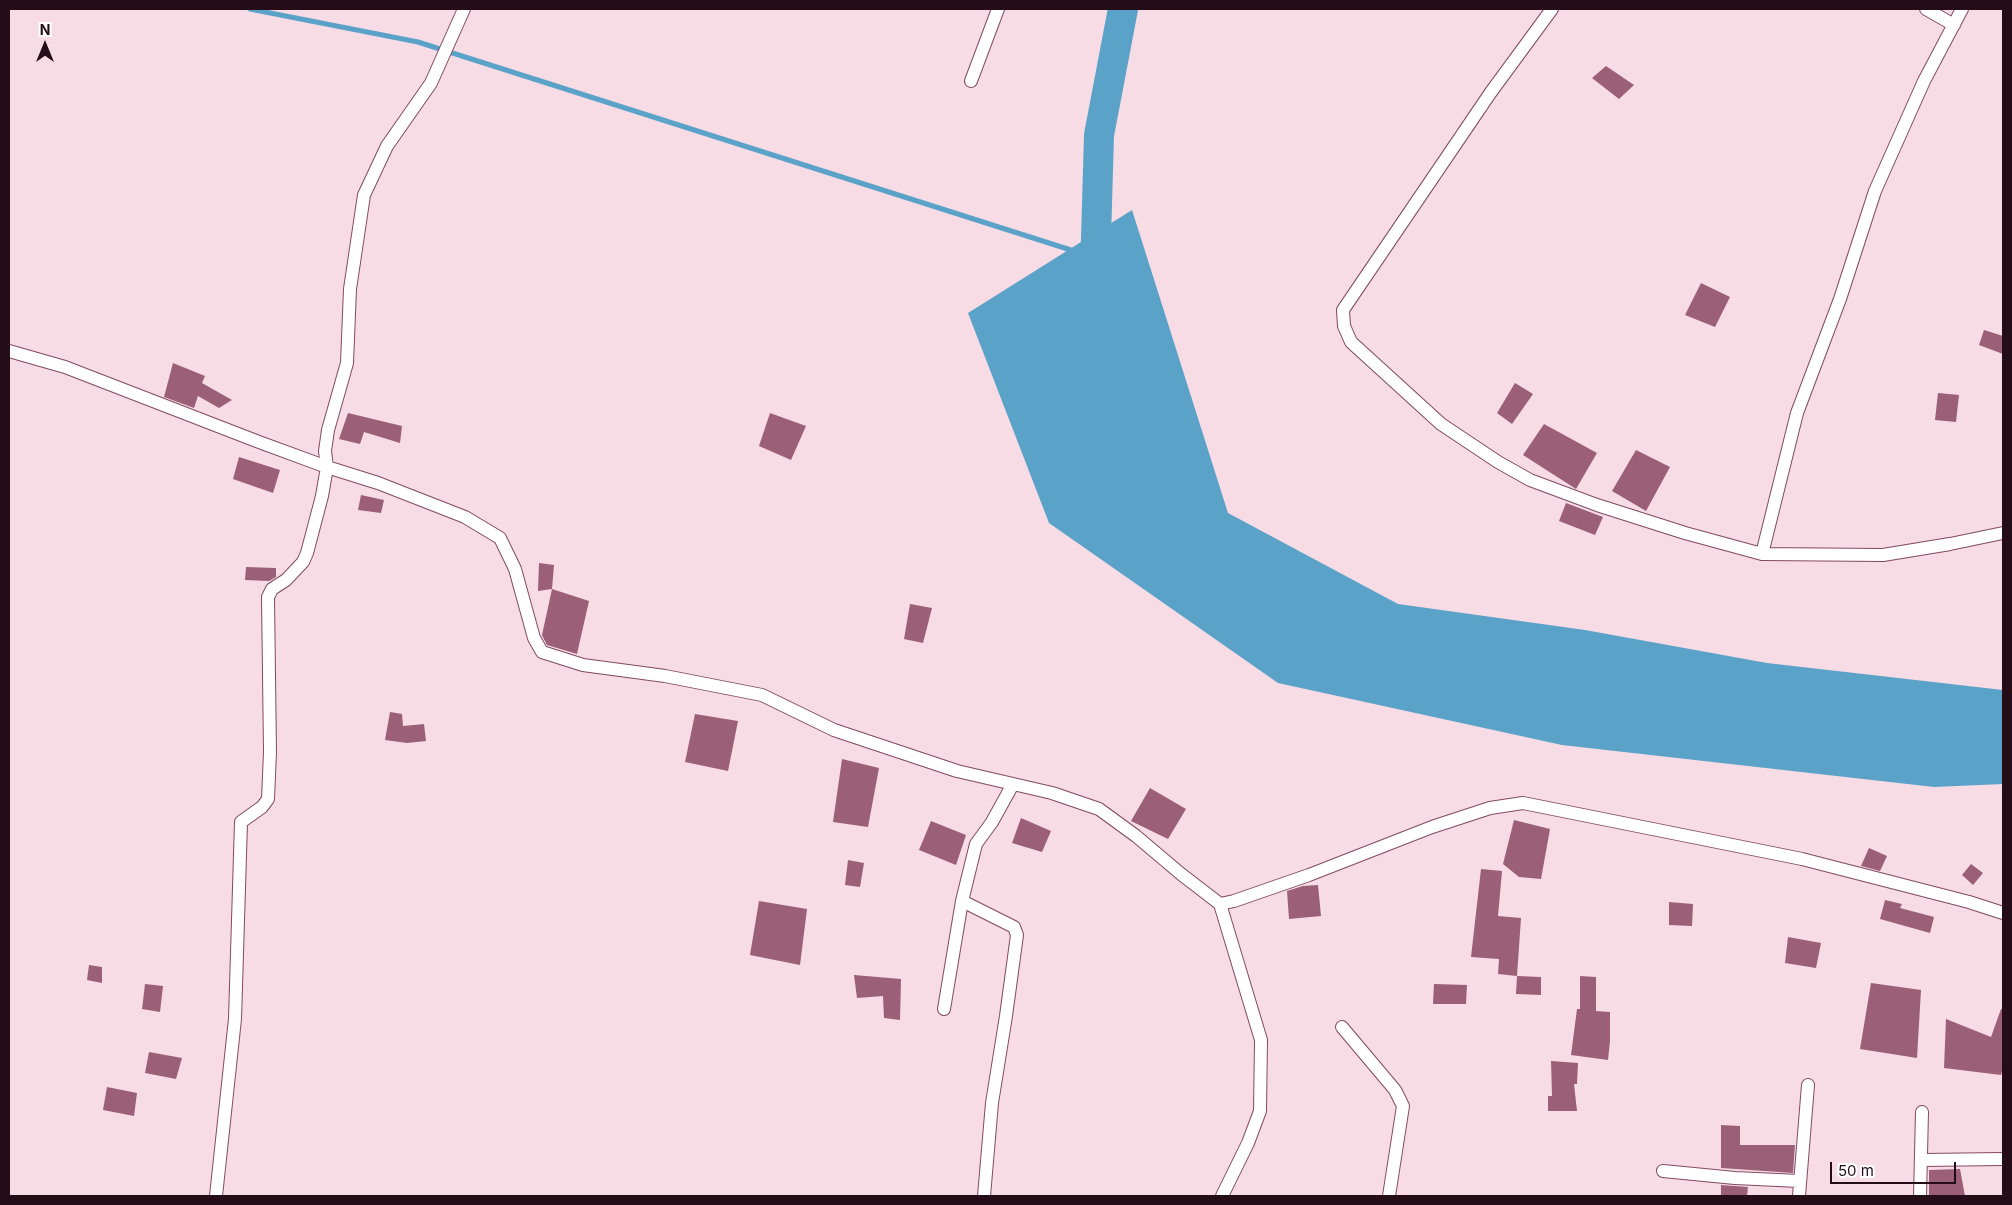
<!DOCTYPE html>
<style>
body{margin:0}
#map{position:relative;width:2012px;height:1205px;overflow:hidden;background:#f7dbe5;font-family:Inter,sans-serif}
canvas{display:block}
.frame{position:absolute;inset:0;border:10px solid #240d17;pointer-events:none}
.north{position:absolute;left:20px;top:20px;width:50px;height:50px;-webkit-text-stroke:4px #fff;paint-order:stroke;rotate:0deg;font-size:14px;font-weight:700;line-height:20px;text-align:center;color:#240d17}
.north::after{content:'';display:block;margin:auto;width:18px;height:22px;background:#240d17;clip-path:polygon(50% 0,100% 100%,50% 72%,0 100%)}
.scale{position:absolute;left:1830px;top:1162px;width:126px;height:22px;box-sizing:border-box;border:2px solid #240d17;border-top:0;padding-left:6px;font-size:15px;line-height:18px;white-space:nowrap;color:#240d17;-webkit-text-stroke:4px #fff;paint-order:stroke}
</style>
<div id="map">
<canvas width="2012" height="1205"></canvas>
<div class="frame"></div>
<div class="north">N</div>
<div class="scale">50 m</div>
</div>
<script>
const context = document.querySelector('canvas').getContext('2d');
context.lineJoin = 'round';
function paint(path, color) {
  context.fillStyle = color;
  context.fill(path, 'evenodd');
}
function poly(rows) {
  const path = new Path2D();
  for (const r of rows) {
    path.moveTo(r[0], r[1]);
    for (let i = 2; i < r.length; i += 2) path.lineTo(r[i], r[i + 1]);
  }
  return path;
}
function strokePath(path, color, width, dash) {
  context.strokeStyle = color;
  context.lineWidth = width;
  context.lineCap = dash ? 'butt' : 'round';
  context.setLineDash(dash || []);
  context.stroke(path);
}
paint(poly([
 [1132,210,1228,513,1398,604,1585,630,1767,663,2003,690,2003,784,1934,787,1562,745,1278,683,1049,523,968,313]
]), '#5ba2c8');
strokePath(poly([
 [250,9,418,42,1074,251]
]), '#5ba2c8', 5);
strokePath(poly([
 [1095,273,1099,135,1123,9]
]), '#5ba2c8', 30);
paint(poly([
 [1606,66,1634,85,1619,99,1592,78],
 [1701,283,1730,297,1715,327,1685,315],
 [1984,330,2003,336,2003,354,1979,345],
 [173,363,205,376,202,383,232,400,219,408,198,396,194,408,164,397],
 [1515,383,1533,394,1512,424,1497,413],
 [1938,393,1959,395,1956,422,1935,420],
 [348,413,402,426,400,443,364,432,360,444,339,439],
 [770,413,806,426,791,460,759,446],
 [1544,424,1597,453,1576,489,1523,455],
 [1636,450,1670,467,1646,511,1612,491],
 [239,457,280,470,273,493,233,479],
 [361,495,384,500,381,513,358,510],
 [1566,503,1603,517,1595,535,1559,521],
 [539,563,554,565,552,589,538,591],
 [246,567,276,568,276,577,269,581,245,580],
 [552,589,589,601,577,654,547,645,542,635],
 [910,604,932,608,923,643,904,639],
 [390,712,402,714,403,726,424,724,426,741,407,743,385,740],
 [695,714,738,721,728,771,685,762],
 [842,759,879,768,868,827,833,822],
 [1150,788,1186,809,1168,839,1131,821],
 [1021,818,1051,831,1042,852,1012,843],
 [1514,820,1550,829,1541,879,1519,877,1503,864],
 [931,821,966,835,956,865,919,850],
 [1869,848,1887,856,1880,871,1861,866],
 [848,860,864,863,860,887,845,885],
 [1971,864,1983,873,1973,885,1962,875],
 [1481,869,1502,871,1498,916,1521,918,1517,976,1498,974,1499,959,1471,957],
 [1318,885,1321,916,1289,919,1287,891,1303,886],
 [1885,900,1902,904,1900,908,1934,917,1930,933,1880,919],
 [759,901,807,909,800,965,750,955],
 [1669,902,1693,904,1692,926,1669,925],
 [1788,937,1821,943,1816,968,1785,963],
 [89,965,102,967,102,983,87,980],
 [854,975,901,979,900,1020,884,1018,883,996,857,998],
 [1517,976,1541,977,1541,995,1516,994],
 [1580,976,1596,977,1596,1011,1610,1012,1610,1041,1608,1060,1571,1055,1577,1009,1580,1009],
 [1871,983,1921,990,1917,1058,1860,1049],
 [145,984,163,986,160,1012,142,1009],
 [1434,984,1467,985,1466,1004,1433,1004],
 [2001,1009,2003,1009,2003,1067,2001,1075,1944,1068,1946,1019,1991,1037],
 [149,1052,182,1058,176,1079,145,1073],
 [1551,1061,1578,1063,1577,1084,1574,1084,1577,1111,1548,1111,1548,1096,1552,1096],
 [107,1087,137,1093,134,1116,103,1110],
 [1721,1125,1740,1126,1740,1145,1795,1145,1793,1173,1721,1168],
 [1960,1169,1965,1196,1929,1196,1929,1170],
 [1721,1185,1748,1187,1747,1196,1721,1196]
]), '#9b5f77');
const minor = poly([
 [1552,9,1491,92,1343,310,1344,326,1351,342,1441,424,1498,462,1530,480,1597,505,1685,533,1762,554,1883,555,1950,544,2003,533],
 [1926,9,1954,25],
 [971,81,998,9],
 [9,351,65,367,259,442,327,467,378,483,465,517,500,538,515,569,534,638,542,652,583,665,665,676,762,695,834,730,957,771,1052,793,1099,809,1136,836,1181,874,1220,904,1234,901,1309,875,1432,827,1490,808,1523,803,1802,859,1969,902,2003,913],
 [1762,554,1797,413,1840,299,1875,191,1924,81,1962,9],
 [962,901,1014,927,1017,935,1006,1016,992,1103,984,1196],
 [1220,904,1261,1040,1260,1111,1248,1143,1222,1196],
 [944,1009,962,901,976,844,992,822,1013,784],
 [1342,1027,1395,1090,1403,1106,1389,1196],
 [1922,1160,2003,1159],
 [1663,1171,1735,1178,1799,1181],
 [216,1196,235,1019,241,822,262,807,268,799,270,752,268,597,272,589,286,580,303,562,307,553,322,496,327,467,325,451,328,430,347,363,350,289,364,195,387,146,431,83,464,9],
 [1799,1196,1808,1085],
 [1920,1196,1922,1112]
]);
strokePath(minor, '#834961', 14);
strokePath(minor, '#fff', 12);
</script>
